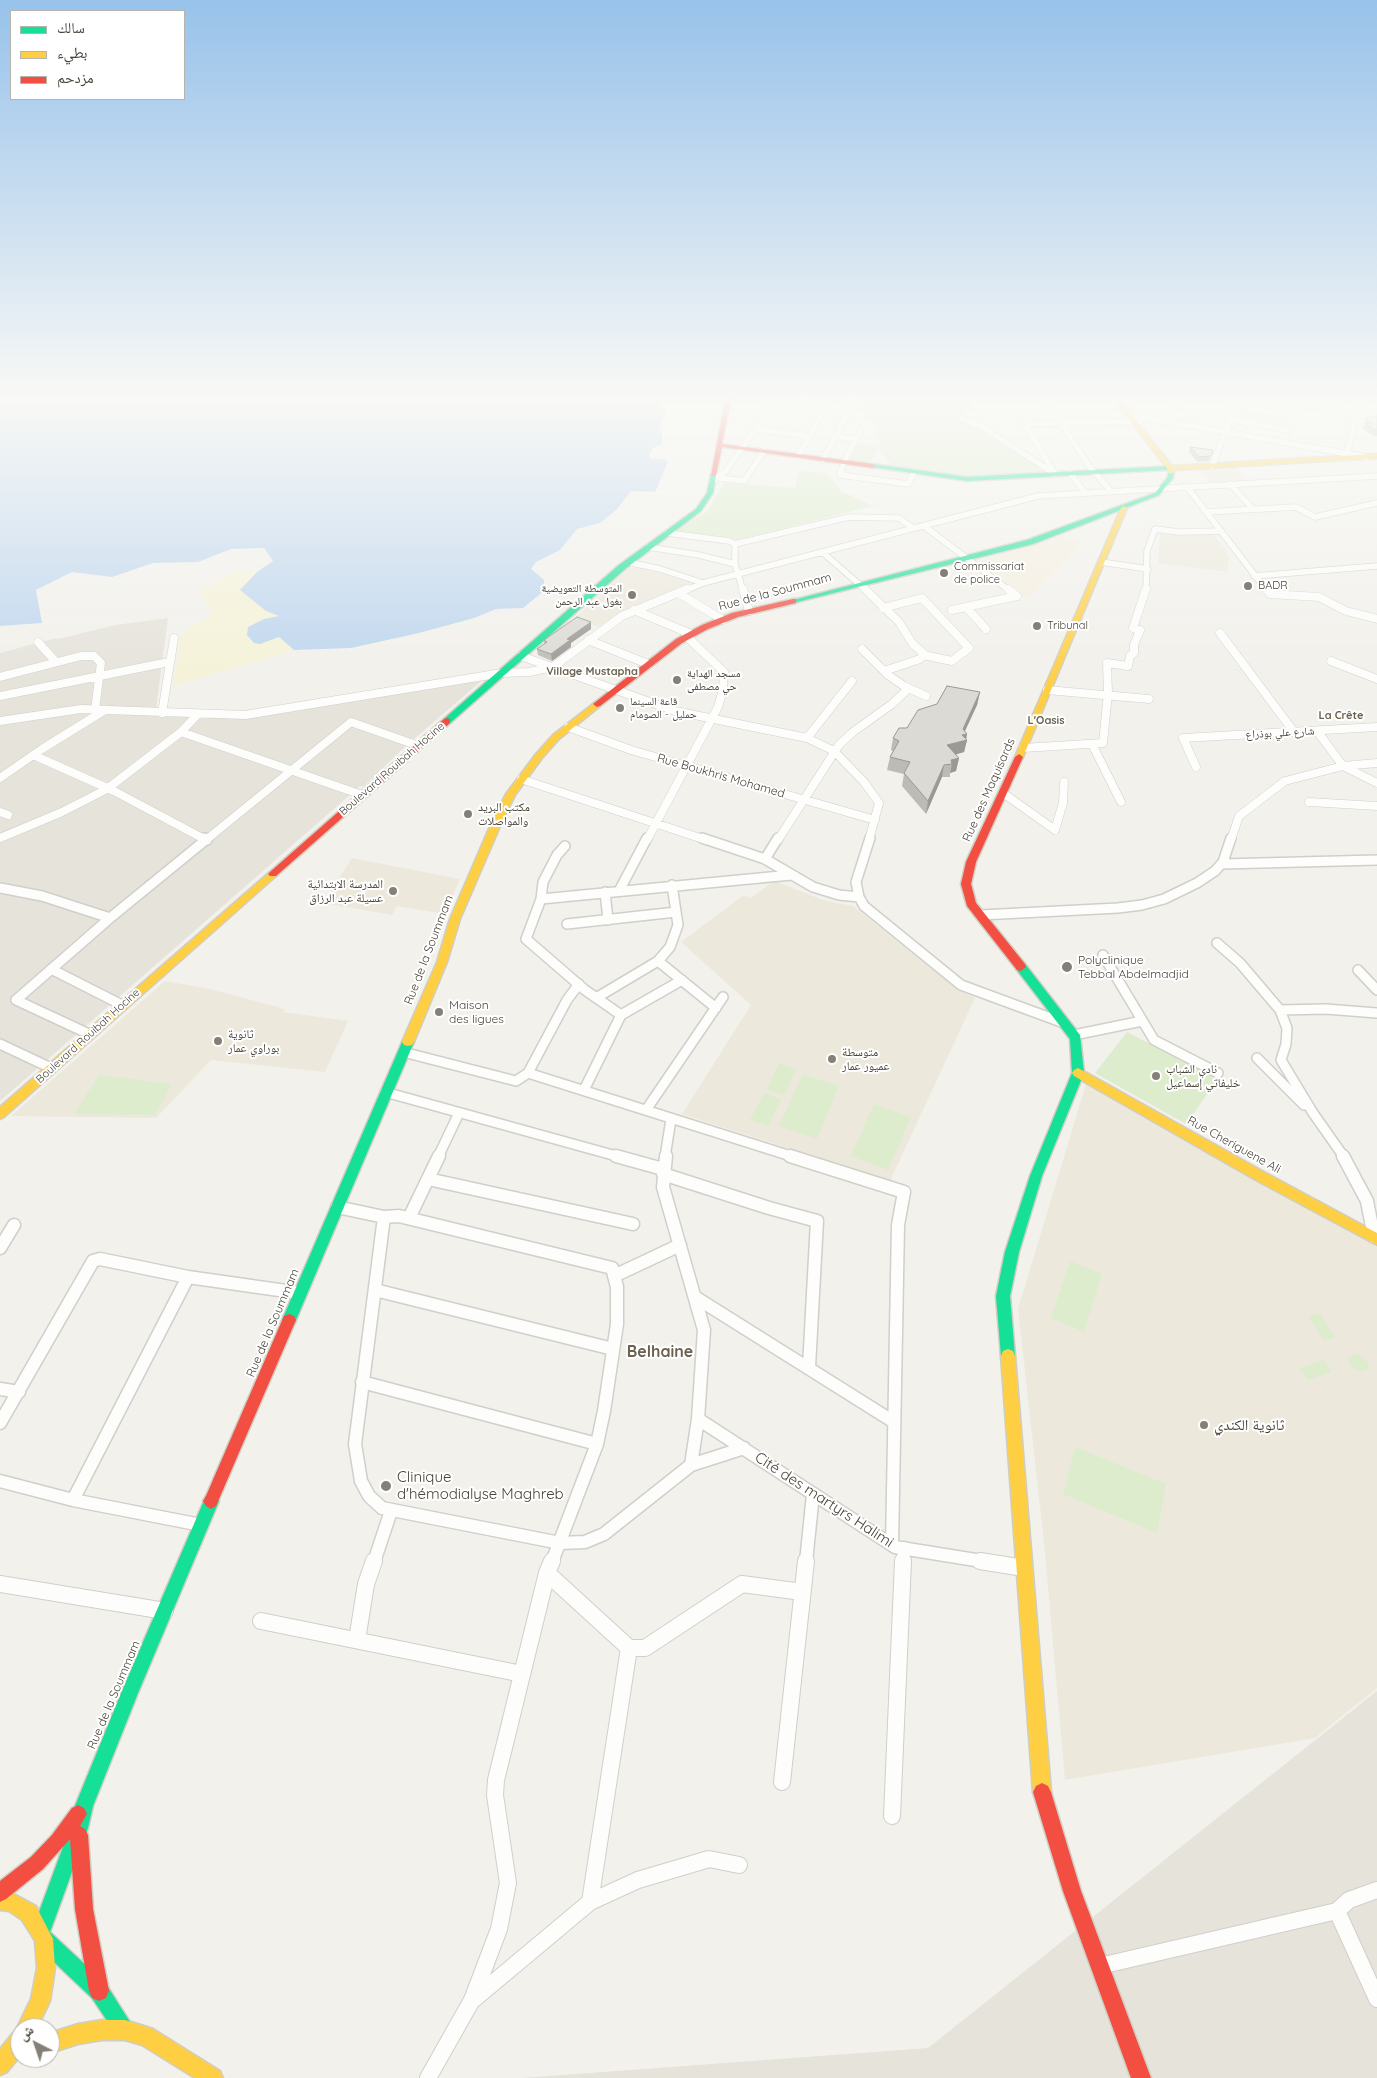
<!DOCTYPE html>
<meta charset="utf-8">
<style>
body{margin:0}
#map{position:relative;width:1377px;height:2078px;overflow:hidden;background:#f2f1ec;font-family:Quicksand,"Noto Naskh Arabic",sans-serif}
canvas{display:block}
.legend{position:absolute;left:10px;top:10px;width:175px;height:90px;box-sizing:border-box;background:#fff;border:1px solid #b6b4af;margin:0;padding:6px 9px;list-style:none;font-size:15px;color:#484338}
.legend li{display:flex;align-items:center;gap:10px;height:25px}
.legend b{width:25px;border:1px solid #b6b4af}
.north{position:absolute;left:10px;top:2018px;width:50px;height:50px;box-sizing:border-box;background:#fff;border:1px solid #b6b4af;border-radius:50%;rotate:319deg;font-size:14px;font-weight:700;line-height:20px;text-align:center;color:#484338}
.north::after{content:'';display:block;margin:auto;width:18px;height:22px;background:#848077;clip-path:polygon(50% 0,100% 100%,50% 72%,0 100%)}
</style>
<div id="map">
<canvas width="1377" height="2078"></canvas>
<ul class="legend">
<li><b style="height:6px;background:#16e098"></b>سالك</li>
<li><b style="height:6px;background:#ffcf43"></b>بطيء</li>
<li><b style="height:6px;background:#f24e42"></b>مزدحم</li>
</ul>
<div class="north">ش</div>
</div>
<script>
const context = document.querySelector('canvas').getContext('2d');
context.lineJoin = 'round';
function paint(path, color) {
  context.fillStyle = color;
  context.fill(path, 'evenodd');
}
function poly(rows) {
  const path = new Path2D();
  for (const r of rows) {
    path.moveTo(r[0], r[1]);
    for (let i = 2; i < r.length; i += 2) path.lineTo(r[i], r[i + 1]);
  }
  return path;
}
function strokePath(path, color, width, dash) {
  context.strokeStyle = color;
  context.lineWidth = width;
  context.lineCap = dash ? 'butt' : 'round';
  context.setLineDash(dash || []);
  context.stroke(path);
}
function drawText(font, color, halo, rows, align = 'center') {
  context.font = font + ' Quicksand,"Noto Naskh Arabic",sans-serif';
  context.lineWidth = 4;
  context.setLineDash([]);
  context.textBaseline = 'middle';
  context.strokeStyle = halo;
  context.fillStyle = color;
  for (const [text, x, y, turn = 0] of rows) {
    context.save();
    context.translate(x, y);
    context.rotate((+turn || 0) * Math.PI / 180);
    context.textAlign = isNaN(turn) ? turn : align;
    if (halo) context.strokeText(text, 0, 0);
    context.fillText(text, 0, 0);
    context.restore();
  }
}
paint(poly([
 [168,618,156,709,247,712,493,671,407,745,363,787,360,786,0,1101,0,653,56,638,58,639,115,625],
 [1377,1691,1377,2078,522,2078,928,2048]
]), '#e5e3da');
paint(poly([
 [1241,395,1294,404,1287,428,1232,419],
 [1064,535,1082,544,1027,599,975,562]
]), '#f4eee0');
paint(poly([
 [1234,466,1248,481,1210,483,1198,469],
 [1160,534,1213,535,1225,548,1229,559,1227,572,1158,563],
 [638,567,692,583,617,614,599,627,575,618,628,569],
 [352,858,460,879,445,914,397,906,392,915,323,903],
 [774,881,826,901,853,906,958,990,975,998,890,1181,682,1114,751,1005,681,942,744,895,751,898],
 [165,981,210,989,285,1009,283,1012,348,1021,325,1072,211,1060,156,1118,11,1116],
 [1086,1084,1377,1247,1377,1688,1315,1738,1065,1780,1044,1542,1018,1309]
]), '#ece9dc');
paint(poly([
 [866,395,971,395,974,408,960,418,979,427,1041,468,1041,473,969,477,893,466,879,451,881,442,872,434,881,429,866,417,858,403,859,398],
 [857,443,879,446,870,463,848,460],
 [799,471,827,473,842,492,873,506,737,540,674,532,707,511,725,482,795,488],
 [1127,1032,1218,1079,1186,1124,1095,1073],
 [779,1063,796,1069,784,1095,767,1089],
 [803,1074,839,1086,817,1139,779,1126],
 [99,1075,172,1084,155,1115,74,1114],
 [764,1093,781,1099,768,1126,750,1120],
 [874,1104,911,1117,888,1170,851,1156],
 [1070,1261,1102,1274,1084,1332,1051,1318],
 [1320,1313,1335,1338,1323,1340,1308,1316],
 [1353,1354,1359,1355,1365,1359,1369,1365,1367,1370,1362,1372,1352,1368,1348,1359],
 [1323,1360,1332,1372,1308,1380,1299,1368],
 [1075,1447,1166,1484,1157,1533,1063,1494]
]), '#ddeccd');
paint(poly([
 [237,571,257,572,241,590,266,611,279,616,264,619,279,637,294,650,173,686,181,633,212,615,199,590]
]), '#f5f2d8');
paint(poly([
 [0,395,675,395,668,395,661,402,660,406,666,412,659,427,662,433,662,444,652,449,649,455,650,458,665,459,668,462,655,492,631,491,617,509,600,523,577,529,560,550,536,562,531,569,544,580,544,591,523,608,496,609,474,618,419,633,351,648,294,650,279,637,260,644,254,643,247,635,248,627,264,619,279,616,266,611,240,590,257,572,273,561,264,548,231,549,198,562,153,563,112,577,72,572,36,590,42,623,0,626]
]), '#bed6ee');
const streetFar4 = poly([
 [1043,395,1089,466,1111,491],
 [1244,395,1377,417],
 [776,399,826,406],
 [1234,406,1293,416],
 [1129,415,1366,457],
 [961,418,982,427,1052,472],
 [1229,419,1288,430],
 [1168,421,1180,395],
 [755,429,809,436],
 [860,431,844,462,840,475,908,484,914,472],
 [835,436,855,439],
 [798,456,833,395],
 [1346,458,1361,395],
 [823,459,858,395],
 [1212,466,1239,395],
 [1070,473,1085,493],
 [1055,474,1025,424,1141,421],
 [718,478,744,481,764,451],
 [712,481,726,471,779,395],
 [1230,484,1253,509],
 [1184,486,1187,487,1267,591],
 [1206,512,1296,507,1315,517,1377,503],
 [924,526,1010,591],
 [667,533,729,541,735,544,849,517,899,518,913,528],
 [735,544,735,564,743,591],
 [648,547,699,555,735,564],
 [822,552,859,584],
 [628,562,660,569,703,583],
 [1101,562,1148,569],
 [1254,576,1377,566],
 [859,584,866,591],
 [684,591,703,583,1038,496,1377,476],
 [1146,591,1147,551,1155,529,1179,532,1221,531]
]);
const streetFar3 = poly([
 [743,589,749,611],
 [865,589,899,622,912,643,924,654,920,659,884,671],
 [1266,589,1270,594,1319,597,1346,611,1377,619],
 [678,593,723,620],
 [966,607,986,629],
 [883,608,922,598,969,648,952,661,923,655],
 [634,610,691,634],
 [952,610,1017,596,1008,589],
 [1220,633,1294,732],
 [588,640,648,664],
 [38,642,56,662],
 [862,649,888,675,904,686,926,696],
 [521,656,675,711,807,738,834,751,864,782,879,803,869,840],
 [1331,661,1377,679],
 [0,677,81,656,94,656,101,663,95,710],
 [1047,690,1149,699],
 [0,696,169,662],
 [162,713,174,638],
 [0,721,81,709,245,715,502,673,529,672,553,667,622,616,687,589],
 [568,727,631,750,875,820],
 [1317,731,1343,766,1377,783],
 [181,732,362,795],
 [807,738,852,681],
 [1092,744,1121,802],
 [1023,748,1103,743,1108,693,1107,663,1128,666,1130,656,1134,653,1134,645,1140,630,1133,628,1146,589],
 [33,755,114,791,206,840],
 [1196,767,1183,738,1377,727],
 [0,778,42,749,105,710],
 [521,779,706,840],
 [1003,793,1055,830,1063,803,1064,782],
 [1309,802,1377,806],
 [0,812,8,815],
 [0,838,62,812,107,789,181,732,197,715],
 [206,840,351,722,419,746],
 [647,840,718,707,723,690,724,672,686,636],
 [778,840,839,745,853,732,892,704,909,688],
 [1231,840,1239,816,1285,781,1343,766,1377,763]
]);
const streetFar2 = poly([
 [204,838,207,840],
 [702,838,765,859,813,887,839,895,859,897],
 [870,838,856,882,859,897,864,906,961,985,1064,1023],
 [565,846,557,855,543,882,541,899,526,939,585,990,621,1015],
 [765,859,778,838],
 [1222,864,1377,860],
 [0,888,42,896,110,918],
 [619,891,647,838],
 [605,892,608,920],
 [541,899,791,875],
 [981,915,1118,908,1142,905,1164,899,1197,883,1215,871,1223,862,1231,838],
 [567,924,676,912],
 [1217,943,1240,963,1280,1010,1287,1028,1286,1044,1281,1060,1313,1113,1344,1157],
 [1103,955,1154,1040,1218,1073],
 [658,961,716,1008],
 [51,969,122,1005],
 [1358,970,1377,990],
 [596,998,658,961,670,947,678,925,672,885],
 [1280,1010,1326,1009,1377,1013],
 [89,1034,16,1000,110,918,208,838],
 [1074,1035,1142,1021],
 [0,1044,51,1068],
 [403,1052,516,1081,528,1073,567,1000,579,984],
 [1257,1058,1304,1105],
 [528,1073,794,1157],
 [584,1090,621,1015,682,980],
 [385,1092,620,1157],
 [646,1110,723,997],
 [438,1157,459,1113],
 [665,1157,671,1119]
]);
const streetFar1 = poly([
 [616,1156,663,1169],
 [666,1156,663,1187,704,1330,698,1419,691,1465],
 [790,1156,904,1192,898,1225,892,1545],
 [1343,1156,1367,1201,1374,1237],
 [663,1174,769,1208,817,1221,809,1367],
 [428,1179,633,1224],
 [337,1207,384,1217,399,1216,612,1268,617,1287,617,1324,604,1411,597,1444,552,1562],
 [384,1217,355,1444,361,1481,369,1496,382,1508,560,1543,585,1542,604,1534,691,1465,744,1448],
 [409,1218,439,1156],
 [0,1248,14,1225],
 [614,1276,680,1245],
 [375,1290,613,1349],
 [695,1297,894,1422],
 [362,1382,597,1444],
 [0,1389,19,1392],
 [698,1419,895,1547,988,1562],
 [0,1423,93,1261,100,1259,188,1277,300,1293],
 [0,1481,73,1500,201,1525],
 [73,1500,188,1277],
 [374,1562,391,1511],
 [806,1562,813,1494],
 [903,1562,904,1548]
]);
const street = poly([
 [980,1561,1024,1568],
 [547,1573,629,1648,645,1648,742,1584,802,1592],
 [0,1584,165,1611],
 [261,1621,522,1674],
 [357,1640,366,1584,374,1561],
 [782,1782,806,1561],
 [892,1816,903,1561],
 [590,1902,629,1648],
 [1337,1911,1377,1999],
 [1100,1966,1337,1911,1349,1900,1377,1890],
 [474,1999,590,1902,638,1880,709,1859,739,1865],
 [428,2078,472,2000,499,1929,508,1883,495,1795,496,1780,547,1573,552,1561]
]);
const fast = poly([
 [873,464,967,477,1170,466,1173,468,1170,470,967,481,871,467,871,465,873,464],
 [1169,471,1174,472,1173,478,1159,495,1033,544,793,603,789,601,1027,540,1155,493,1167,478,1169,471],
 [711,474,716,475,713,493,701,511,625,569,450,723,444,723,444,719,619,565,696,509,707,493,711,474],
 [1021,963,1025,964,1080,1035,1084,1073,1042,1176,1019,1252,1010,1296,1015,1356,1013,1361,1008,1363,1003,1361,1001,1356,996,1296,1005,1252,1030,1176,1072,1073,1070,1039,1017,970,1016,967,1021,963],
 [408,1038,412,1039,414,1042,296,1320,294,1324,289,1326,284,1324,282,1320,402,1042,404,1039,408,1038],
 [211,1493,216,1496,219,1501,138,1693,93,1806,88,1828,50,1932,106,1984,135,2030,132,2037,125,2040,118,2037,92,1998,37,1946,32,1931,70,1828,75,1806,122,1691,206,1496,211,1493]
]);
const slow = poly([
 [1110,395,1116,395,1172,466,1377,454,1377,458,1174,470,1174,472,1171,474,1169,473,1167,468,1110,395],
 [1124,506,1127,508,1023,757,1022,759,1016,759,1015,757,1121,508,1124,506],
 [597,701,601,704,600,706,559,739,542,758,515,795,504,817,460,919,447,962,414,1042,412,1045,408,1046,404,1045,402,1042,437,962,450,919,494,817,506,794,536,754,553,735,597,701],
 [273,871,276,872,278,874,276,876,4,1117,0,1119,0,1107,270,872,273,871],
 [1078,1068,1262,1171,1377,1233,1377,1245,1254,1179,1074,1076,1072,1073,1074,1070,1078,1068],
 [1008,1349,1013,1351,1015,1356,1051,1792,1048,1798,1042,1801,1036,1798,1033,1792,1001,1356,1003,1351,1008,1349],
 [0,1892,12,1893,36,1906,53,1939,55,1968,50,2001,37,2028,20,2028,20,2056,7,2072,0,2075,0,2049,13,2033,18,2031,17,2028,31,1999,37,1968,35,1941,22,1920,9,1911,0,1910,0,1892],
 [102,2020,125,2020,153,2029,220,2071,223,2078,195,2078,142,2045,125,2040,102,2040,78,2044,50,2053,50,2033,78,2024,102,2020]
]);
const jam = poly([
 [726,395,732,395,722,444,873,464,876,466,873,468,722,447,716,475,711,476,726,395],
 [793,599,796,599,796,603,738,617,708,629,682,643,600,706,597,707,593,704,676,639,702,625,732,613,793,599],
 [447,718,450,719,450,723,276,876,270,876,268,874,270,872,444,719,447,718],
 [1019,754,1023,757,976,862,971,884,976,903,1025,964,1026,967,1021,971,1017,970,967,906,961,884,966,862,1015,757,1019,754],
 [289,1314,294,1316,296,1320,216,1506,211,1509,206,1506,203,1501,206,1496,284,1316,289,1314],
 [1042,1783,1048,1786,1051,1792,1081,1891,1151,2078,1131,2078,1063,1891,1033,1792,1036,1786,1042,1783],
 [78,1805,84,1808,87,1814,80,1826,85,1829,88,1835,93,1909,109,1991,106,1998,99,2001,92,1998,89,1991,75,1909,70,1839,43,1869,6,1899,0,1902,0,1881,31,1857,52,1835,72,1808,78,1805]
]);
strokePath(streetFar4, '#d0cfca', 7);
strokePath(streetFar3, '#d0cfca', 9);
strokePath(streetFar2, '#d0cfca', 12);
strokePath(streetFar1, '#d0cfca', 15);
strokePath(street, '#d0cfca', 18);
strokePath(fast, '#d0cec3', 3);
strokePath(slow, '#d0cec3', 3);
strokePath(jam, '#d0cec3', 3);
strokePath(streetFar4, '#fdfdfc', 5.5);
strokePath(streetFar3, '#fdfdfc', 8);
strokePath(streetFar2, '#fdfdfc', 9);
strokePath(streetFar1, '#fdfdfc', 12);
strokePath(street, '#fdfdfc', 16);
paint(fast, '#16e098');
paint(slow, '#ffcf43');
paint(jam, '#f24e42');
paint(poly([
 [1377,416,1377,436,1374,436,1363,429,1366,418],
 [1190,447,1213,450,1209,461,1197,462,1189,452],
 [591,622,591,629,571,643,571,647,552,661,538,655,537,649,544,644,544,640],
 [980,692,977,705,965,731,967,734,966,739,967,740,964,752,956,754,959,758,956,771,950,773,950,777,942,777,926,814,902,786,904,774,887,770,890,757,893,751,891,750,893,738,937,704]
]), '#bdbbb6');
paint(poly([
 [591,622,591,629,571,643,571,647,552,661,551,654,567,639],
 [980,692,977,705,963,735,967,734,966,740,967,740,964,752,944,758,947,745,963,729],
 [959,758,956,771,950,773,952,764,951,760],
 [944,765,942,777,926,814,928,801]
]), '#9a9994');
const building = poly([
 [1377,416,1377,431,1365,424,1371,423,1366,418,1377,416],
 [1190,447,1213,450,1211,456,1199,457,1190,447],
 [577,617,591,622,567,639,570,640,551,654,537,649,547,642,544,640,577,617],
 [947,686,980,692,963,729,967,734,962,735,967,740,947,745,959,758,951,760,952,764,944,765,928,801,904,773,910,762,890,757,899,741,893,738,899,728,907,728,918,710,937,704,947,686]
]);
paint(building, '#dcdad4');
strokePath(building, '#9a9994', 1);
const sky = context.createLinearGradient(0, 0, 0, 686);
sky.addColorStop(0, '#97c2ea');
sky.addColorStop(0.58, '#f9f9f6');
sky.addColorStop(1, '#f9f9f600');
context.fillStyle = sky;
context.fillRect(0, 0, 1377, 686);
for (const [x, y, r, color] of [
 [944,573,5,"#848077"],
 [1248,586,5,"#848077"],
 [632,595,5,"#848077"],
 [1037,626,5,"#848077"],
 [677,680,5,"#848077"],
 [620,708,5,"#848077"],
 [468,814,5,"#848077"],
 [393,891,5,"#848077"],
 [1067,967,6,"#848077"],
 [439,1012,5,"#848077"],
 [218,1041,5,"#848077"],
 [832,1059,5,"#848077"],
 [1156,1076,5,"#848077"],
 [1204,1425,5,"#848077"],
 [386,1486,6,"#848077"]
]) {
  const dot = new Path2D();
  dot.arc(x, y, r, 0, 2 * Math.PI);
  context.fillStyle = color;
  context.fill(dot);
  strokePath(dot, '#fff', 2);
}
drawText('11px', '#484338', '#fff', [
 ["Commissariat",954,567],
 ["de police",954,580],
 ["BADR",1258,586],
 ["المتوسطة التعويضية",622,589,"right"],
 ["بغول عبد الرحمن",622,602,"right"],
 ["Tribunal",1047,626],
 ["مسجد الهداية",687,674],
 ["حي مصطفى",687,687],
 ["قاعة السينما",630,702],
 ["حمليل - الصومام",630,715]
], 'left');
drawText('bold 11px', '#6b624f', '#fff', [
 ["Village Mustapha",592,672],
 ["La Crête",1341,716],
 ["L'Oasis",1046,721]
]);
drawText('11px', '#484338', '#fff', [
 ["شارع علي بوذراع",1280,733,-3],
 ["Boulevard Rouibah Hocine",392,769,-41],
 ["Boulevard Rouibah Hocine",88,1036,-42]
]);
drawText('12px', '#484338', '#fff', [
 ["Rue de la Soummam",775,592,-15],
 ["Rue Boukhris Mohamed",721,776,16],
 ["Rue des Maquisards",989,790,-66],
 ["Rue de la Soummam",429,950,-69],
 ["Rue Cheriguene Ali",1234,1145,29],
 ["Rue de la Soummam",273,1323,-67],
 ["Rue de la Soummam",114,1695,-67]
]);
drawText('12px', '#484338', '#fff', [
 ["مكتب البريد",478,807],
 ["والمواصلات",478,821],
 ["المدرسة الابتدائية",383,884,"right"],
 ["عسيلة عبد الرزاق",383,898,"right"],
 ["Polyclinique",1078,960],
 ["Tebbal Abdelmadjid",1078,974],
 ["Maison",449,1005],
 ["des ligues",449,1019],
 ["ثانوية",228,1034],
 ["بوراوي عمار",228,1048],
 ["متوسطة",842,1052],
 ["عميور عمار",842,1066],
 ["نادي الشباب",1166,1069],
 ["خليفاتي إسماعيل",1166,1083]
], 'left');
drawText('15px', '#484338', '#fff', [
 ["ثانوية الكندي",1214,1425],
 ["Clinique",397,1477],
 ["d'hémodialyse Maghreb",397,1494]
], 'left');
drawText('15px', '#484338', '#fff', [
 ["Cité des martyrs Halimi",824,1500,33]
]);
drawText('bold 16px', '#6b624f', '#fff', [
 ["Belhaine",660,1352]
]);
</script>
